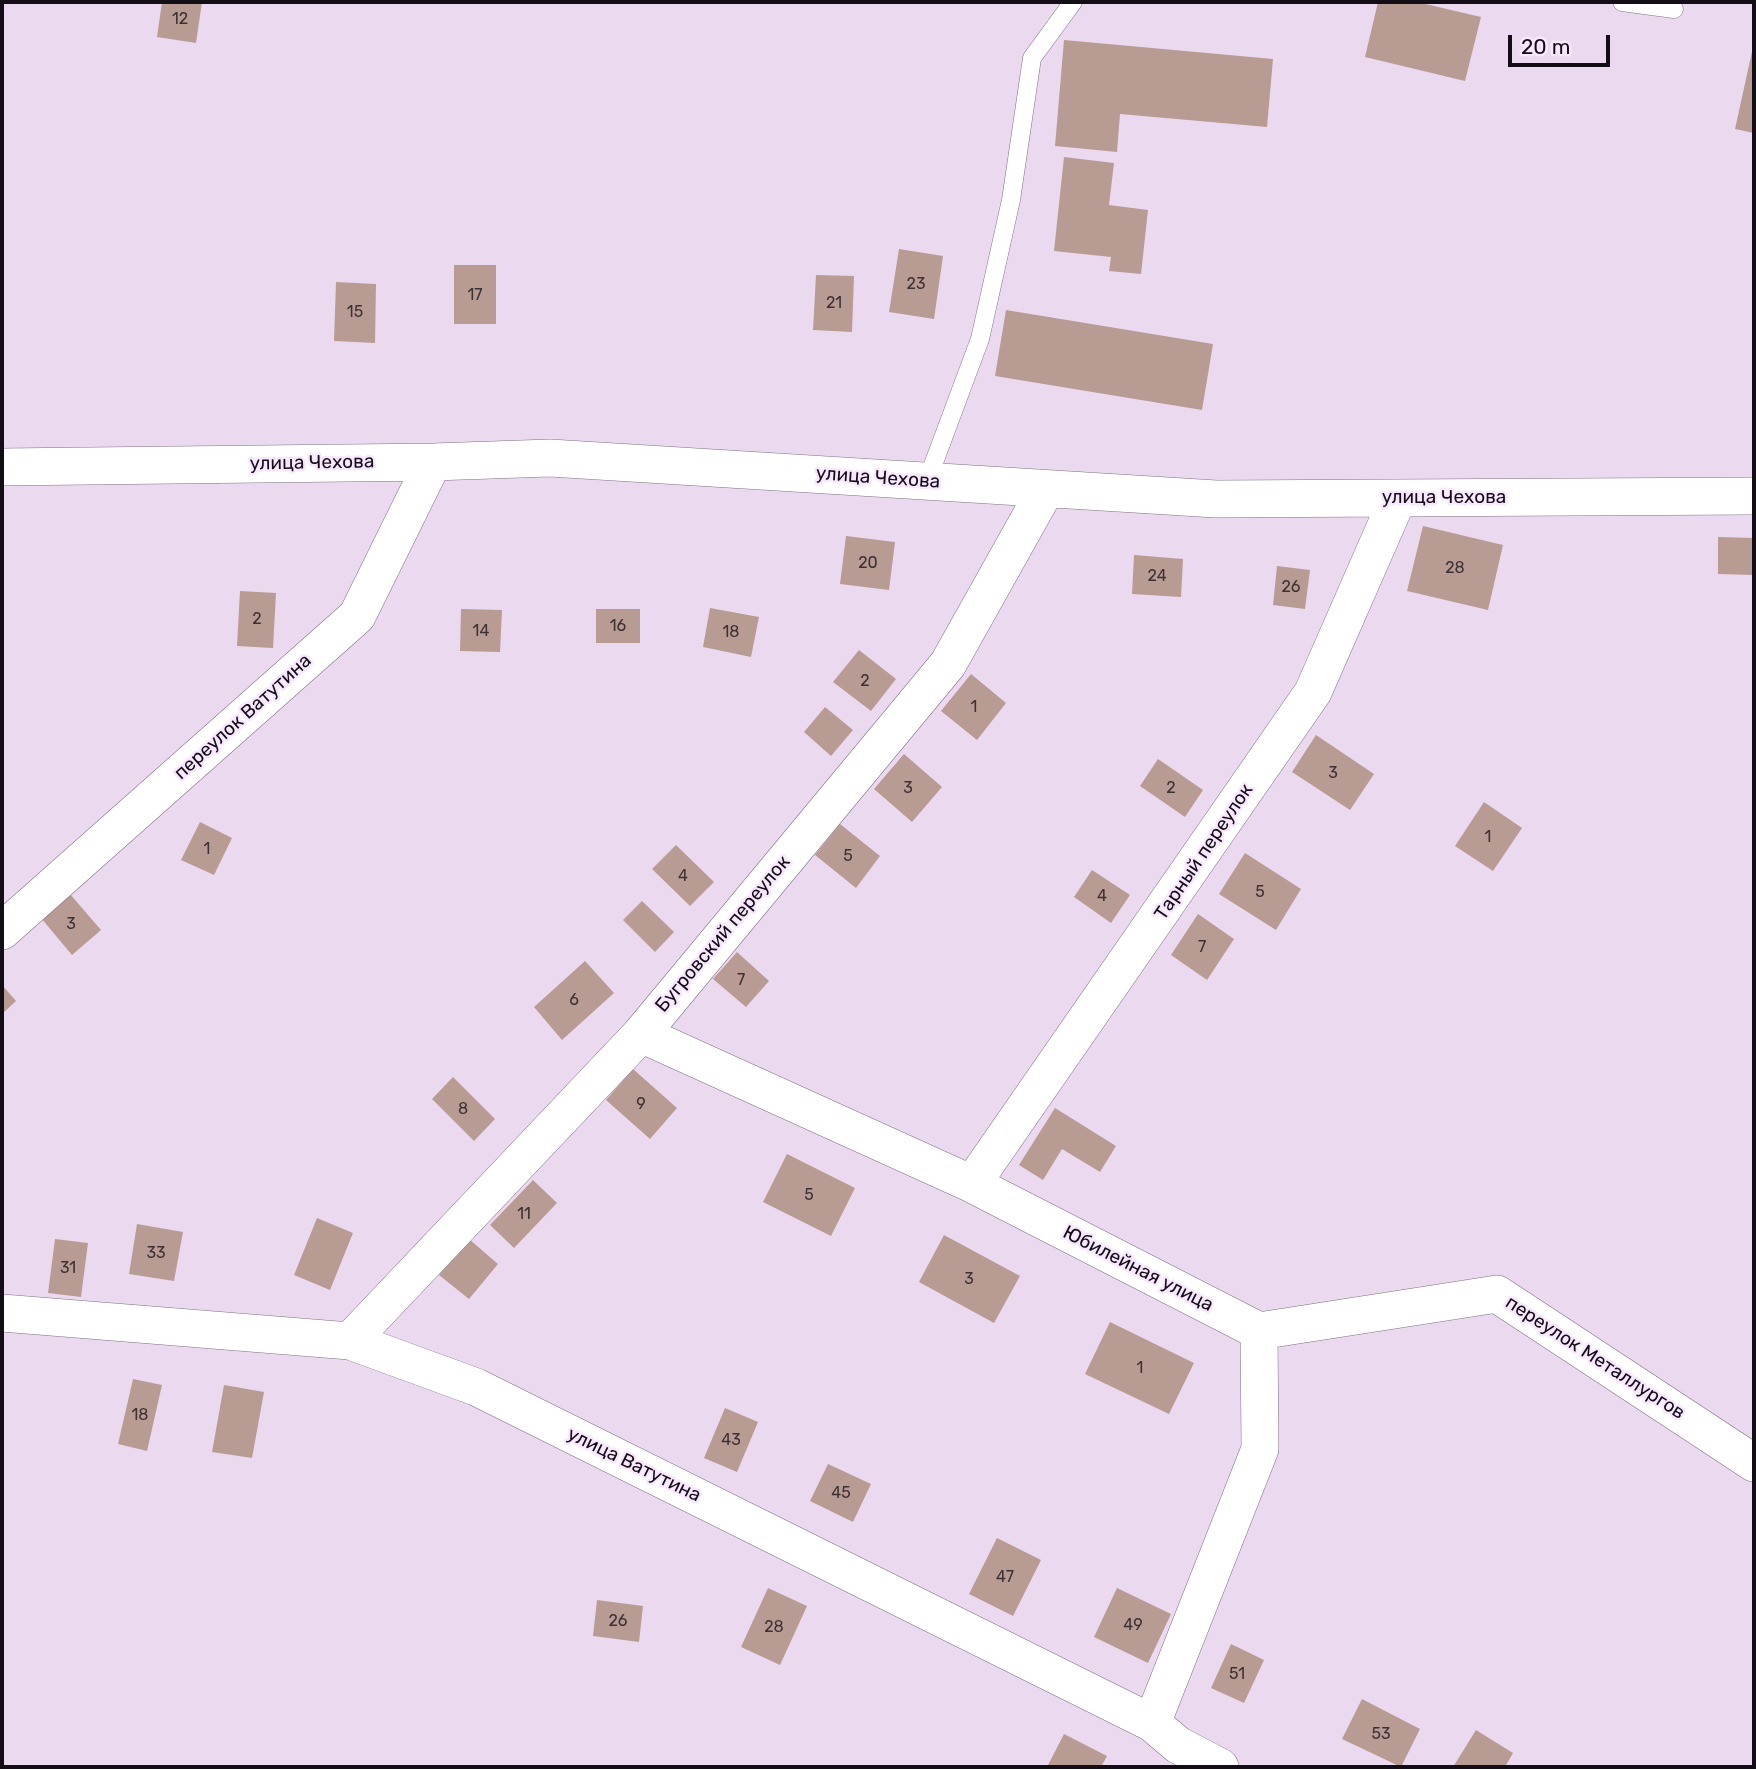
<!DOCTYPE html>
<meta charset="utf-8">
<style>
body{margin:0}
#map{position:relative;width:1756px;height:1769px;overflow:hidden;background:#ebd9f0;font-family:Rubik,sans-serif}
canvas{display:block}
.frame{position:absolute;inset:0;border:4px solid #130d15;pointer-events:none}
.scale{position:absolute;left:1508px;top:35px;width:102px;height:32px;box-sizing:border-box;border:4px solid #130d15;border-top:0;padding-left:9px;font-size:21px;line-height:24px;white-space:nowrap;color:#130d15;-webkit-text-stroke:5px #f8e7fe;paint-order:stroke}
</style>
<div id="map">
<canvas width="1756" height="1769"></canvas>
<div class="frame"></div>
<div class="scale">20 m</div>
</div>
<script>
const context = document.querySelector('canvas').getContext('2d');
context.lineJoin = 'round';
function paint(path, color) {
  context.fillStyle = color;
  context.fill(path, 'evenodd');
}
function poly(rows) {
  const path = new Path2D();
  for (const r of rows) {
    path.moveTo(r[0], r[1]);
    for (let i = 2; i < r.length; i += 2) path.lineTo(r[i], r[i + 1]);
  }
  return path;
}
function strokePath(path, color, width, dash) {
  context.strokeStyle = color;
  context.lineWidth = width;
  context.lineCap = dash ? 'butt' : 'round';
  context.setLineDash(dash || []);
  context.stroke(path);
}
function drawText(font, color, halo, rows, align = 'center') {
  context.font = font + ' Rubik,sans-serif';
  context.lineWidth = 5;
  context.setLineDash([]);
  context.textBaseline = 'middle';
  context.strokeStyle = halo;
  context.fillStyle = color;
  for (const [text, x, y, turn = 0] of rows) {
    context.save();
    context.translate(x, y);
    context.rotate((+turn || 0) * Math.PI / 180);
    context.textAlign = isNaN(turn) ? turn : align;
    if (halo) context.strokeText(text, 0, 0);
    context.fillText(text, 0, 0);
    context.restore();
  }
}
paint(poly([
 [162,2,202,2,196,43,157,37],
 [1378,2,1417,2,1481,17,1465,81,1365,57],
 [1064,40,1273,59,1267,127,1120,114,1117,152,1055,146],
 [1753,47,1754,47,1754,133,1735,129],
 [1064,157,1114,163,1109,205,1148,210,1141,274,1109,271,1111,257,1054,251],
 [899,249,943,256,934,319,889,312],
 [454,265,496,265,496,324,454,324],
 [816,275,854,276,852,332,813,330],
 [336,282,376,284,375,343,334,341],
 [1006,310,1213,344,1202,410,995,376],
 [1423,526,1503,545,1488,610,1407,591],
 [846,536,895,542,889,590,840,584],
 [1718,537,1754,538,1754,575,1718,574],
 [1134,555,1183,559,1181,597,1132,594],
 [1277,566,1310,570,1305,609,1273,605],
 [240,591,276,593,273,648,237,646],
 [710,608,759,617,751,657,703,647],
 [461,609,502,610,500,652,460,651],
 [596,609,640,609,640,643,596,643],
 [859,650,896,679,871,711,833,682],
 [971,674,1006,703,977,740,941,711],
 [825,707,853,730,831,756,804,732],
 [1316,735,1374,774,1350,810,1292,772],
 [904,754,942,787,912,822,874,789],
 [1158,759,1203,790,1185,817,1140,786],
 [1484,802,1522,828,1493,871,1455,846],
 [200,822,232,838,214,875,181,860],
 [840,824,880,856,856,888,815,855],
 [676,845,714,882,690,906,652,869],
 [1245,853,1301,889,1276,930,1219,894],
 [1092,870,1130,895,1111,923,1074,897],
 [70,894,101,930,72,955,41,918],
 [642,901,674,932,655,952,623,920],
 [1198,914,1234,939,1207,980,1171,955],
 [737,952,769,981,746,1007,713,979],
 [585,961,614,993,562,1040,534,1007],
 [2,985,16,1001,2,1014],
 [633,1069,677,1108,650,1139,606,1100],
 [453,1077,495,1119,474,1141,432,1099],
 [1055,1108,1116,1146,1100,1172,1062,1149,1043,1180,1019,1165],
 [787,1154,855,1188,831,1236,763,1202],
 [533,1180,557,1203,514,1248,490,1225],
 [317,1218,353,1233,330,1290,294,1275],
 [137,1224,183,1232,174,1281,129,1274],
 [944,1235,1020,1276,994,1323,919,1282],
 [55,1239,88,1243,81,1297,48,1293],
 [469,1239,498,1264,469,1299,439,1275],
 [1110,1322,1194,1363,1169,1414,1085,1374],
 [133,1379,162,1385,147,1451,118,1444],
 [224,1385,264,1392,252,1458,212,1452],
 [725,1408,758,1422,737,1472,704,1458],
 [828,1464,871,1484,853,1522,810,1501],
 [997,1538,1041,1560,1013,1616,969,1594],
 [768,1588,807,1606,780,1665,741,1647],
 [1117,1588,1171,1614,1148,1663,1094,1637],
 [597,1600,643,1606,639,1642,593,1636],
 [1231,1644,1264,1660,1244,1703,1211,1688],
 [1362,1699,1420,1729,1401,1767,1342,1739],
 [1476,1730,1513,1753,1505,1767,1453,1767],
 [1064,1734,1107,1756,1101,1767,1047,1767]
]), '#b89c93');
const service = poly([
 [1622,2,1674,9],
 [927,481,980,339,1011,200,1032,58,1073,2]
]);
const minor = poly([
 [2,467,433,462,550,458,1216,499,1754,496],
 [2,931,357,616,433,462],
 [641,1034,972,1184,1259,1331,1260,1449,1152,1723],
 [972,1184,1313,692,1398,498],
 [2,1313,350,1341,476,1387,1152,1723,1178,1745,1220,1767],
 [1259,1331,1497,1294,1754,1463],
 [350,1341,641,1034,948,664,1046,489]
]);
strokePath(service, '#807085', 19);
strokePath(minor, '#807085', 38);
strokePath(service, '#fff', 18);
strokePath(minor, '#fff', 37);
drawText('16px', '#3c3134', null, [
 ["12",180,19],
 ["23",916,284],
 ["17",475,295],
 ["21",834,303],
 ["15",355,312],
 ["20",868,563],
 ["28",1455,568],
 ["24",1157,576],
 ["26",1291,587],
 ["2",257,619],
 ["16",618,626],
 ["14",481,631],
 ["18",731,632],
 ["2",865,681],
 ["1",974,707],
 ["3",1333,773],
 ["3",908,788],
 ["2",1171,788],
 ["1",1488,837],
 ["1",207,849],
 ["5",848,856],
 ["4",683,876],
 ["5",1260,892],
 ["4",1102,896],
 ["3",71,924],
 ["7",1202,947],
 ["7",741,980],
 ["6",574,1000],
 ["9",641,1104],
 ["8",463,1109],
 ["5",809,1195],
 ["11",524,1214],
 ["33",156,1253],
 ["31",68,1268],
 ["3",969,1279],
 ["1",1140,1368],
 ["18",140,1415],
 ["43",731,1440],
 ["45",841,1493],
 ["47",1005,1577],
 ["26",618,1621],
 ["49",1133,1625],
 ["28",774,1627],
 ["51",1237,1674],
 ["53",1381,1734]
]);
drawText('19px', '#130d15', '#f8e7fe', [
 ["улица Чехова",312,463,-1],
 ["улица Чехова",878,478,4],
 ["улица Чехова",1444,498],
 ["переулок Ватутина",243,717,-42],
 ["Тарный переулок",1204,852,-56],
 ["Бугровский переулок",723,934,-50],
 ["Юбилейная улица",1138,1269,27],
 ["переулок Металлургов",1595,1358,33],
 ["улица Ватутина",634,1465,26]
]);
</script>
